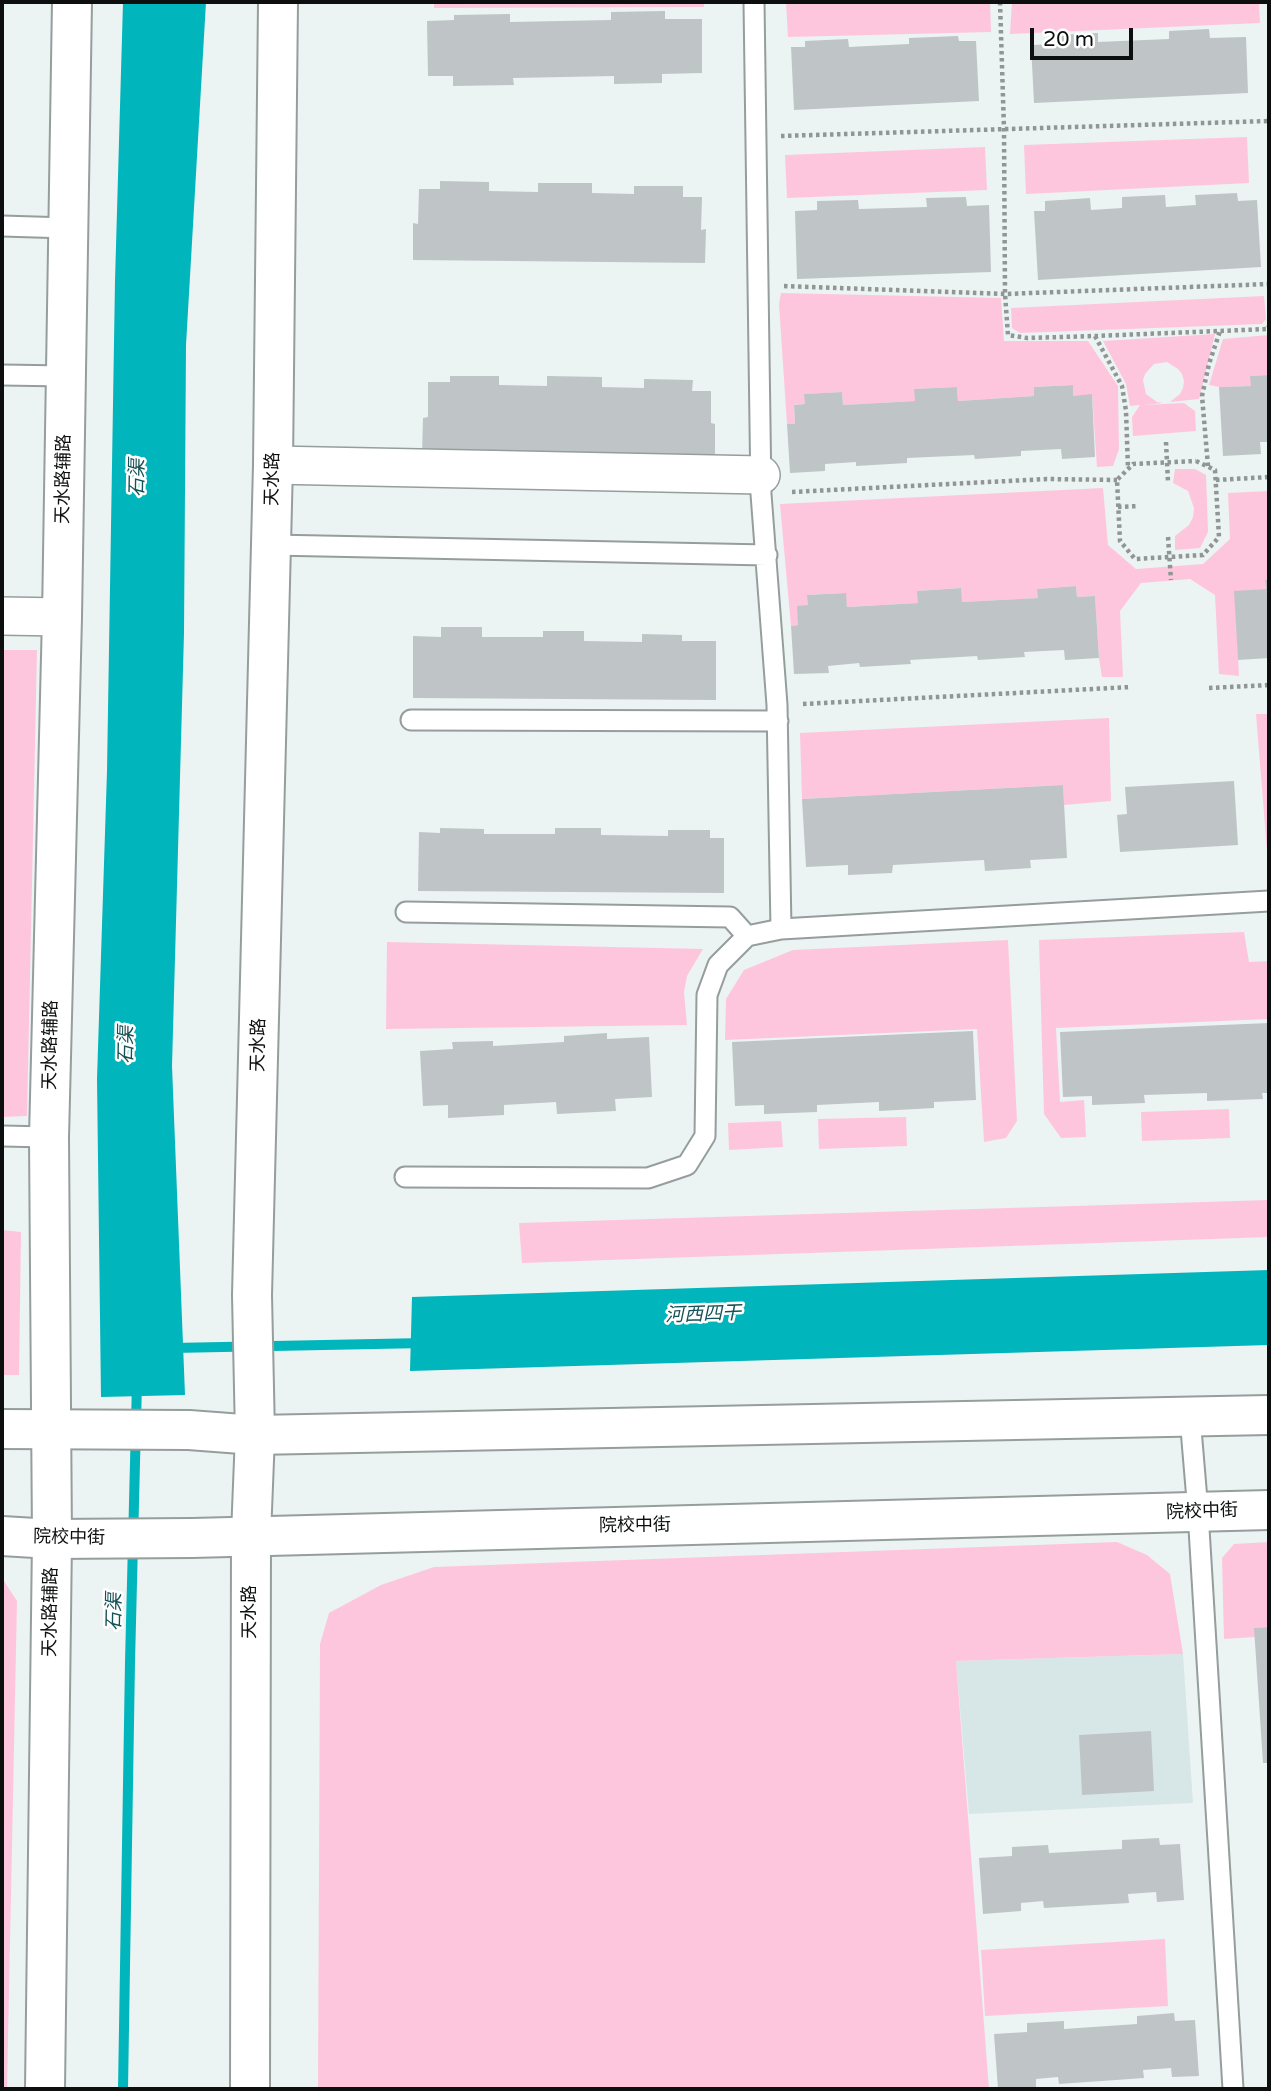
<!DOCTYPE html>
<meta charset="utf-8">
<style>
body{margin:0}
#map{position:relative;width:1271px;height:2091px;overflow:hidden;background:#ecf3f3;font-family:"Varela Round",sans-serif}
canvas{display:block}
.frame{position:absolute;inset:0;border:4px solid #0d0f0f;pointer-events:none}
.scale{position:absolute;left:1030px;top:28px;width:103px;height:32px;box-sizing:border-box;border:4px solid #0d0f0f;border-top:0;padding-left:9px;font-size:21px;line-height:24px;white-space:nowrap;color:#0d0f0f;-webkit-text-stroke:5px #fff;paint-order:stroke}
</style>
<div id="map">
<canvas width="1271" height="2091"></canvas>
<div class="frame"></div>
<div class="scale">20 m</div>
</div>
<script>
const context = document.querySelector('canvas').getContext('2d');
context.lineJoin = 'round';
function paint(path, color) {
  context.fillStyle = color;
  context.fill(path, 'evenodd');
}
function poly(rows) {
  const path = new Path2D();
  for (const r of rows) {
    path.moveTo(r[0], r[1]);
    for (let i = 2; i < r.length; i += 2) path.lineTo(r[i], r[i + 1]);
  }
  return path;
}
function strokePath(path, color, width, dash) {
  context.strokeStyle = color;
  context.lineWidth = width;
  context.lineCap = dash ? 'butt' : 'round';
  context.setLineDash(dash || []);
  context.stroke(path);
}
function drawText(font, color, halo, rows, align = 'center') {
  context.font = font + ' "Varela Round","Noto Sans SC",sans-serif';
  context.lineWidth = 5;
  context.setLineDash([]);
  context.textBaseline = 'middle';
  context.strokeStyle = halo;
  context.fillStyle = color;
  for (const [text, x, y, turn = 0] of rows) {
    context.save();
    context.translate(x, y);
    context.rotate((+turn || 0) * Math.PI / 180);
    context.textAlign = isNaN(turn) ? turn : align;
    if (halo) context.strokeText(text, 0, 0);
    context.fillText(text, 0, 0);
    context.restore();
  }
}
paint(poly([
 [1183,1654,1193,1803,969,1814,956,1661]
]), '#d7e7e8');
paint(poly([
 [434,2,704,2,704,7,434,8],
 [786,2,990,2,991,32,788,37],
 [1012,2,1259,2,1260,23,1010,34],
 [1247,137,1249,183,1026,194,1024,145],
 [985,147,987,190,787,198,785,155],
 [781,293,1001,298,1004,341,1088,341,1118,386,1119,449,1113,466,1097,467,1092,395,1073,396,1072,385,1034,387,1034,396,958,401,957,387,915,389,915,401,843,405,842,392,805,394,805,404,794,405,795,424,787,424,779,304],
 [1264,296,1266,319,1262,324,1020,333,1012,328,1011,308],
 [1215,334,1199,399,1170,402,1180,394,1183,388,1184,381,1182,374,1178,369,1167,362,1154,364,1145,374,1143,380,1146,394,1157,402,1163,403,1144,405,1184,403,1195,411,1196,431,1133,436,1132,417,1140,405,1130,406,1126,384,1103,341],
 [1269,335,1269,375,1251,376,1251,386,1219,387,1209,385,1223,339],
 [1175,469,1195,469,1206,475,1208,532,1200,548,1175,550,1175,536,1189,525,1193,517,1194,508,1188,491,1173,483],
 [1103,488,1108,545,1136,569,1203,564,1230,539,1228,493,1269,491,1269,580,1265,580,1266,589,1235,592,1239,676,1219,674,1215,595,1190,579,1141,583,1120,611,1123,677,1102,677,1099,658,1095,596,1077,597,1076,586,1038,589,1038,598,962,602,960,588,918,591,918,603,847,607,845,593,808,595,808,605,798,625,791,626,780,504],
 [2,650,37,650,27,1116,2,1117],
 [1256,714,1269,714,1269,863,1268,863],
 [1109,718,1111,801,1064,805,1063,785,802,799,800,733],
 [1244,932,1249,962,1269,961,1269,1019,1056,1028,1060,1102,1084,1100,1086,1137,1061,1138,1044,1114,1039,940],
 [1008,940,1017,1121,1006,1138,984,1142,977,1029,725,1040,726,999,744,970,793,950],
 [387,942,703,949,687,976,684,992,687,1025,386,1029],
 [1229,1109,1230,1138,1142,1141,1141,1112],
 [906,1117,907,1146,819,1149,818,1119],
 [781,1121,783,1147,729,1150,728,1123],
 [1269,1200,1269,1237,522,1263,519,1223],
 [2,1230,21,1232,19,1375,2,1375],
 [1117,1542,1147,1555,1170,1574,1183,1654,956,1661,989,2089,318,2089,320,1644,329,1613,381,1585,434,1567],
 [1269,1542,1269,1627,1255,1628,1255,1637,1224,1639,1222,1558,1234,1544],
 [2,1578,17,1601,7,2089,2,2089],
 [1165,1939,1168,2006,985,2016,981,1950]
]), '#fec6dd');
paint(poly([
 [123,2,206,2,186,345,184,633,172,1066,185,1395,101,1397,97,1079,107,771,115,281],
 [1269,1270,1269,1345,410,1371,412,1297]
]), '#00b5bb');
strokePath(poly([
 [172,1348,425,1343],
 [123,2089,130,1662,137,1383]
]), '#00b5bb', 10);
paint(poly([
 [665,11,665,19,702,19,702,73,662,74,662,83,614,84,614,76,513,78,514,85,453,86,453,76,428,76,427,21,454,20,454,15,510,14,510,22,611,20,611,12],
 [1209,29,1210,38,1246,37,1248,93,1034,103,1031,45,1060,44,1059,35,1098,33,1098,42,1169,39,1169,31],
 [958,36,959,41,976,41,979,101,794,110,791,47,805,47,805,41,848,39,849,47,909,44,909,38],
 [440,181,489,182,489,191,538,192,538,183,592,183,592,193,634,194,634,186,683,186,683,197,702,197,701,230,706,229,705,263,413,260,413,223,418,224,419,189,440,189],
 [1237,193,1238,201,1257,200,1261,267,1038,280,1034,211,1045,211,1045,201,1090,198,1091,210,1122,208,1122,197,1165,195,1166,207,1196,205,1195,195],
 [966,197,967,206,989,205,991,272,797,279,795,211,817,210,817,201,858,200,859,209,927,207,926,198],
 [1269,375,1269,442,1260,442,1261,454,1223,456,1219,387,1251,386,1250,376],
 [450,376,499,376,499,385,547,386,547,376,602,377,602,387,644,388,644,379,693,380,692,391,711,391,711,423,715,424,715,457,422,454,423,418,428,417,428,382,450,382],
 [1073,385,1073,396,1092,394,1095,457,1062,459,1061,449,1021,451,1021,456,975,459,974,455,907,458,907,463,856,466,856,462,825,464,825,471,790,473,787,424,795,424,794,405,805,404,804,394,842,392,843,405,915,401,914,389,957,387,958,401,1034,396,1034,387],
 [1265,580,1269,580,1269,658,1238,660,1234,591,1266,589],
 [1076,586,1077,597,1095,596,1099,658,1065,660,1064,650,1024,652,1025,657,978,660,977,656,910,660,911,664,860,667,859,663,828,666,829,673,794,674,791,626,798,625,797,606,808,605,807,595,846,593,847,607,918,603,917,591,961,588,962,602,1038,598,1037,589],
 [441,627,482,627,482,637,543,637,543,631,584,631,584,641,642,642,642,634,682,635,682,641,716,641,716,700,413,698,413,636,441,637],
 [1234,781,1238,845,1120,852,1117,815,1127,814,1125,787],
 [1063,785,1067,858,1030,860,1031,868,985,871,984,860,893,865,892,873,848,875,848,865,806,867,802,799],
 [440,828,484,829,484,834,555,834,555,828,601,828,601,835,668,836,668,830,710,830,710,838,724,838,724,893,418,891,419,832,440,833],
 [1269,1023,1269,1093,1262,1093,1263,1099,1207,1101,1207,1093,1144,1095,1145,1103,1092,1105,1092,1096,1063,1097,1060,1032],
 [973,1031,976,1100,934,1102,934,1108,879,1111,879,1102,817,1105,817,1112,764,1114,764,1105,735,1106,732,1042],
 [607,1033,607,1039,649,1037,652,1097,615,1099,616,1111,557,1114,556,1102,504,1105,504,1115,448,1118,448,1105,423,1106,420,1051,453,1049,452,1042,493,1041,493,1046,564,1042,564,1036],
 [1269,1627,1269,1763,1263,1763,1254,1628],
 [1151,1731,1154,1791,1082,1795,1079,1735],
 [1159,1838,1160,1845,1180,1844,1184,1900,1157,1902,1156,1892,1128,1894,1129,1903,1044,1908,1043,1901,1021,1903,1021,1911,983,1914,979,1858,1012,1856,1012,1847,1048,1845,1049,1853,1122,1849,1122,1840],
 [1174,2013,1175,2021,1195,2020,1199,2076,1172,2077,1171,2068,1143,2070,1144,2078,1059,2084,1058,2077,1036,2079,1036,2087,998,2089,994,2034,1027,2032,1027,2023,1064,2021,1064,2029,1137,2024,1137,2016]
]), '#bfc5c6');
const service = poly([
 [754,2,761,494,777,705,781,929,1269,901],
 [2,226,68,228],
 [2,375,66,376],
 [272,545,767,555],
 [411,720,778,721],
 [406,912,730,917,747,936],
 [2,1136,49,1137],
 [405,1177,648,1178,687,1165,705,1136,707,995,718,965,747,936,781,929],
 [1190,1417,1198,1512,1233,2089]
]);
const minor = poly([
 [273,465,761,475],
 [2,616,62,617]
]);
const tertiary = poly([
 [45,2089,52,1539,49,1137,62,617,72,2],
 [250,2089,251,1535,255,1435,252,1295,273,465,278,2]
]);
const secondary = poly([
 [2,1429,189,1430,255,1435,1269,1415],
 [2,1536,52,1539,192,1538,1269,1510]
]);
strokePath(service, '#969d9d', 23);
strokePath(minor, '#969d9d', 40);
strokePath(tertiary, '#969d9d', 42);
strokePath(secondary, '#969d9d', 42);
strokePath(poly([
 [1000,2,1004,129,1005,294,1008,335,1027,338,1095,336,1268,329,1269,326],
 [781,136,1269,121],
 [784,286,1005,294,1269,284],
 [1095,336,1122,386,1126,411,1128,468],
 [1166,442,1168,482],
 [1196,461,1215,470,1219,537,1203,555,1135,559,1120,541,1117,480,1133,464,1196,461],
 [1208,466,1202,396,1209,364,1220,331],
 [1216,480,1269,477],
 [792,492,1047,479,1117,480],
 [1118,507,1139,506],
 [1168,537,1171,580],
 [1209,688,1269,685],
 [803,704,1131,687]
]), '#909595', 4.5, [3.5, 3.5]);
strokePath(service, '#fff', 19);
strokePath(minor, '#fff', 37);
strokePath(tertiary, '#fff', 38);
strokePath(secondary, '#fff', 38);
drawText('18px', '#0d0f0f', '#fff', [
 ["天水路辅路",64,479,-89],
 ["天水路",273,479,-89],
 ["天水路辅路",51,1045,-89],
 ["天水路",259,1045,-89],
 ["院校中街",1202,1512,-2],
 ["院校中街",635,1526,-1],
 ["院校中街",69,1538,1],
 ["天水路辅路",51,1612,-89],
 ["天水路",250,1612,-90]
]);
drawText('italic 19px', '#165255', '#fff', [
 ["石渠",138,478,-89],
 ["石渠",127,1045,-89],
 ["河西四干",703,1315,-2],
 ["石渠",115,1612,-89]
]);
</script>
